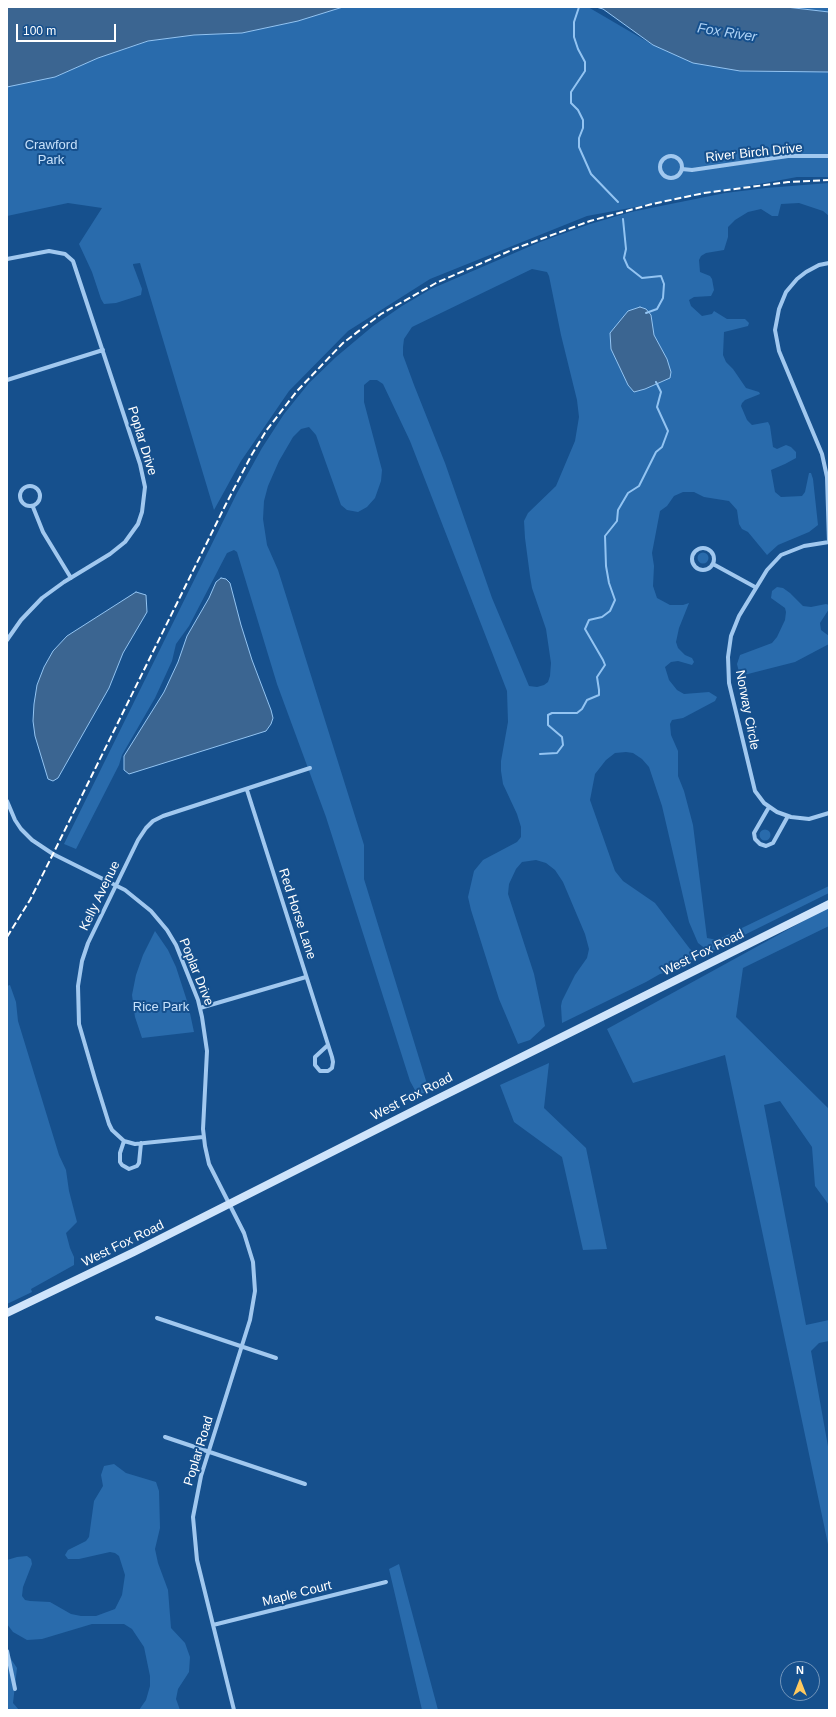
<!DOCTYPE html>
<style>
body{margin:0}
#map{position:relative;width:836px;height:1717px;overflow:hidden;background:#16508d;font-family:Arial,sans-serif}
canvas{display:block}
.frame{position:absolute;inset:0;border:8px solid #fff;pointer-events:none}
.north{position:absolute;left:780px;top:1661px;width:40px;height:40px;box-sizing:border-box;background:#16508d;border:1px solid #7396bb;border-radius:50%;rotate:0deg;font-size:11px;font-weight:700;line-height:16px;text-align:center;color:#fff}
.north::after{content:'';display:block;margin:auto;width:14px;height:18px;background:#ffc95f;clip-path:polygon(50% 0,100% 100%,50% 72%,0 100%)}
.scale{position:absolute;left:16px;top:24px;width:100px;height:18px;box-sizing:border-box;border:2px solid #fff;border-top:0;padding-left:5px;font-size:12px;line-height:14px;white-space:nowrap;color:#fff;-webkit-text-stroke:3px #16508d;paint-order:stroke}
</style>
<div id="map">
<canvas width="836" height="1717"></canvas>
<div class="frame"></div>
<div class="north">N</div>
<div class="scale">100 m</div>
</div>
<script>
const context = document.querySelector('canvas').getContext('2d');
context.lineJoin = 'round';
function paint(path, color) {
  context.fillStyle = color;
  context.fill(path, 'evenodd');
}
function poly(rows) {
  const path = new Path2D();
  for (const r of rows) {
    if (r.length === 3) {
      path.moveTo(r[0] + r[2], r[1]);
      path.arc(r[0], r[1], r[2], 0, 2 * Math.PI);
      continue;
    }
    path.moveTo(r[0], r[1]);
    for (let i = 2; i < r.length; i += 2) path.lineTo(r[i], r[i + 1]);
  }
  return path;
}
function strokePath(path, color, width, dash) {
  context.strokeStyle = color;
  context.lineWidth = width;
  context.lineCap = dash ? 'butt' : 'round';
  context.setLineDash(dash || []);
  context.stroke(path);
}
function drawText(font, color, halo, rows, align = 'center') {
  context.font = font + ' Arial,sans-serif';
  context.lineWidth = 4;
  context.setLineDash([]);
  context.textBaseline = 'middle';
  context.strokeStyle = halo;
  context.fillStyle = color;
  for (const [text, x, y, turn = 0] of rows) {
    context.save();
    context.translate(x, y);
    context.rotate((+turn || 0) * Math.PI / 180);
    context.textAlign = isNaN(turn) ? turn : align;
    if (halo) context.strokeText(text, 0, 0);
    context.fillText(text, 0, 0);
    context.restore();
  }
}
paint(poly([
 [343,7,588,7,653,45,693,63,740,71,829,72,829,177,797,177,587,216,430,279,348,331,289,391,241,461,214,510,140,263,133,264,133,265,142,289,141,295,116,303,104,304,101,299,92,272,79,244,102,208,68,203,7,216,7,87,55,77,98,58,149,41,194,35,242,33,298,21],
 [786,7,829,7,829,12,787,7],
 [829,183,829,216,823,211,799,203,781,204,778,216,772,216,761,209,748,212,735,220,728,227,728,237,724,250,706,253,701,256,699,260,700,272,710,276,712,279,714,290,711,296,694,297,689,300,691,306,702,316,712,314,714,311,727,319,745,319,749,323,748,326,724,332,723,355,726,362,733,369,746,388,759,392,760,394,745,400,742,403,741,406,747,420,752,425,768,422,770,426,773,447,777,449,786,445,791,447,796,452,796,458,785,464,771,470,775,492,781,497,802,496,805,492,809,473,811,473,813,479,818,525,809,532,778,545,767,555,748,532,742,529,739,524,737,510,729,501,704,497,694,492,683,492,674,496,667,506,660,511,652,553,654,566,653,586,657,598,670,605,683,605,689,603,679,628,676,642,678,648,685,655,692,658,694,662,692,665,678,661,671,662,665,667,669,680,677,690,684,694,709,692,717,697,715,701,683,718,672,720,670,724,671,735,678,751,678,776,684,791,693,825,707,938,717,940,829,886,829,893,710,952,698,943,689,922,662,806,649,767,642,759,633,753,626,752,615,753,606,760,595,774,590,800,615,871,623,881,655,903,690,949,699,956,672,971,660,974,646,982,562,1023,561,1006,562,1001,575,975,587,958,589,949,585,934,563,882,555,870,546,863,536,860,522,862,516,869,509,884,508,894,534,974,545,1026,530,1040,518,1044,499,999,471,910,468,897,474,871,483,860,517,842,521,837,521,827,517,814,503,784,501,771,501,761,508,722,507,691,410,441,383,384,377,380,370,380,364,385,364,402,382,470,381,481,375,498,367,507,358,512,347,510,341,505,316,435,309,427,301,429,293,437,279,461,268,486,264,501,263,519,267,545,278,570,364,845,364,879,427,1084,427,1092,421,1094,416,1092,410,1081,326,817,277,684,237,552,234,550,227,553,189,626,176,644,172,661,155,698,122,755,119,765,76,849,64,844,237,493,262,448,284,414,309,383,336,357,373,326,402,306,431,289,540,242,590,224,631,212,725,193,766,188],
 [532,269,547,272,549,276,561,335,577,400,579,417,575,441,556,486,528,513,524,521,525,538,530,576,532,588,546,629,551,663,550,676,548,682,544,685,537,687,529,686,492,598,445,463,414,385,403,355,403,347,404,339,412,327],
 [703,558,5.5],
 [777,587,783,588,790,593,803,606,811,607,826,604,829,605,829,609,820,623,821,630,829,636,829,644,795,662,740,676,737,664,740,655,772,643,777,637,785,620,786,612,785,608,771,598,772,591],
 [765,835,5.5],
 [829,907,829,926,743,968,736,1017,829,1109,829,1205,815,1186,812,1147,780,1101,764,1105,806,1325,829,1320,829,1341,819,1343,811,1351,829,1452,829,1549,725,1055,633,1083,607,1029],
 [155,931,168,950,176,967,188,1004,194,1032,142,1038,135,1017,132,995,136,975,143,955],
 [10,985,16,1002,18,1021,59,1155,66,1170,69,1191,77,1222,66,1233,70,1248,74,1257,74,1265,31,1289,32,1292,7,1304,7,986],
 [549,1063,544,1108,586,1148,607,1249,583,1250,562,1157,514,1122,500,1085],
 [114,1464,126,1473,156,1482,159,1491,160,1528,155,1549,158,1563,168,1590,171,1628,185,1643,190,1657,189,1672,178,1689,176,1699,180,1710,139,1710,146,1700,150,1686,150,1676,144,1647,132,1629,124,1624,92,1624,42,1639,27,1640,13,1632,7,1624,7,1560,17,1557,27,1556,31,1559,32,1564,23,1587,22,1596,25,1600,30,1601,50,1602,71,1614,81,1616,96,1616,115,1609,122,1595,125,1575,119,1556,115,1553,110,1552,79,1559,68,1559,65,1555,68,1550,86,1541,89,1537,94,1501,103,1486,101,1475,104,1466],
 [399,1564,438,1710,422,1710,389,1569],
 [7,1653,17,1668,13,1703,19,1710,7,1710]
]), '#296bac');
const water = poly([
 [7,7,343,7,298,21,242,33,194,35,148,41,98,58,55,77,7,87,7,7],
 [596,7,786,7,829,12,829,72,740,71,693,63,653,45,603,9,596,7],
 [640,307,646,309,651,315,654,335,667,359,671,372,670,378,645,389,634,392,628,385,611,349,610,333,628,311,640,307],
 [221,578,226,579,230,583,241,625,252,660,271,710,273,718,271,724,266,731,129,774,124,770,124,756,164,692,178,662,187,636,209,598,216,582,221,578],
 [136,592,146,595,147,612,123,653,109,688,58,778,53,781,48,779,35,736,33,721,34,704,37,685,44,667,53,651,67,636,136,592]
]);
paint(water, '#3b6591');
strokePath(water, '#93c4f2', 1);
strokePath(poly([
 [579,7,574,22,574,37,578,49,585,62,585,71,571,92,571,103,578,110,583,120,583,128,579,138,579,147,591,174,618,202],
 [623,219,626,249,624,258,628,267,642,278,661,276,664,284,663,298,657,309,646,313],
 [540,754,557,753,563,745,562,737,548,725,548,715,552,713,577,713,582,709,587,700,599,695,599,690,597,677,605,665,603,660,585,629,589,620,602,617,610,611,615,600,609,583,606,566,605,536,617,521,618,510,628,493,639,486,656,452,662,447,668,431,657,407,661,392,656,382]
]), '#93c4f2', 2);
strokePath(poly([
 [671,167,11],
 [682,169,692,170,788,156,829,156],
 [7,259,49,251,65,254,73,261,140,464,145,487,142,512,138,524,125,542,110,554,64,582,42,598,21,620,7,640],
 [829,263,819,265,806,272,797,279,786,292,779,309,775,330,779,351,822,454,827,477,829,542],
 [7,380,103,350],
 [30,496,10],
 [33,507,43,532,71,578],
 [829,542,804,546,781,555,767,570,739,616,731,636,728,657,729,683,755,791,764,803,777,812,791,817,809,819,829,813],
 [703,559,11],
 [713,564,755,587],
 [247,790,332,1057,333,1062,332,1068,328,1071,320,1071,315,1065,315,1057,328,1045],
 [7,801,15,820,21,829,32,840,53,854,125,890,151,911,167,930,176,945,198,1000,202,1017,207,1051,203,1129,205,1146,209,1164,244,1233,253,1262,255,1291,250,1320,201,1476,193,1517,197,1560,234,1710],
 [769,807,754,833,755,839,760,844,766,846,773,843,788,816],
 [200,1008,306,977],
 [203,1137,135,1144,124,1141,112,1130,109,1124,95,1079,79,1024,78,986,82,961,88,943,138,840,146,828,153,821,163,816,310,768],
 [124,1141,120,1153,120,1162,122,1165,129,1169,137,1166,139,1163,141,1143],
 [157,1318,276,1358],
 [165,1437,305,1484],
 [213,1625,386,1582],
 [7,1651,15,1689]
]), '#a1c8ef', 4);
strokePath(poly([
 [7,1313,134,1252,429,1103,829,904]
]), '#cfe4fb', 8);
strokePath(poly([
 [7,937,30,900,53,854,226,504,251,456,266,431,297,391,343,343,381,314,436,283,514,249,590,221,652,204,704,193,788,182,829,180]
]), '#fff', 2, [7, 3]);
drawText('13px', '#c7e1fb', '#16508d', [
 ["Crawford",51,145],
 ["Park",51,160],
 ["Rice Park",161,1007]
]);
drawText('13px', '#fff', '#16508d', [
 ["River Birch Drive",754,153,-6],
 ["Poplar Drive",142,441,73],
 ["Norway Circle",747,710,79],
 ["Kelly Avenue",100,896,-64],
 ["Red Horse Lane",297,914,72],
 ["West Fox Road",703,953,-26],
 ["Poplar Drive",196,972,68],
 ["West Fox Road",412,1097,-27],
 ["West Fox Road",123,1244,-26],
 ["Poplar Road",199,1451,-73],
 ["Maple Court",297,1594,-14]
]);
drawText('italic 14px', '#add2f6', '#16508d', [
 ["Fox River",727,33,9]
]);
</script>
